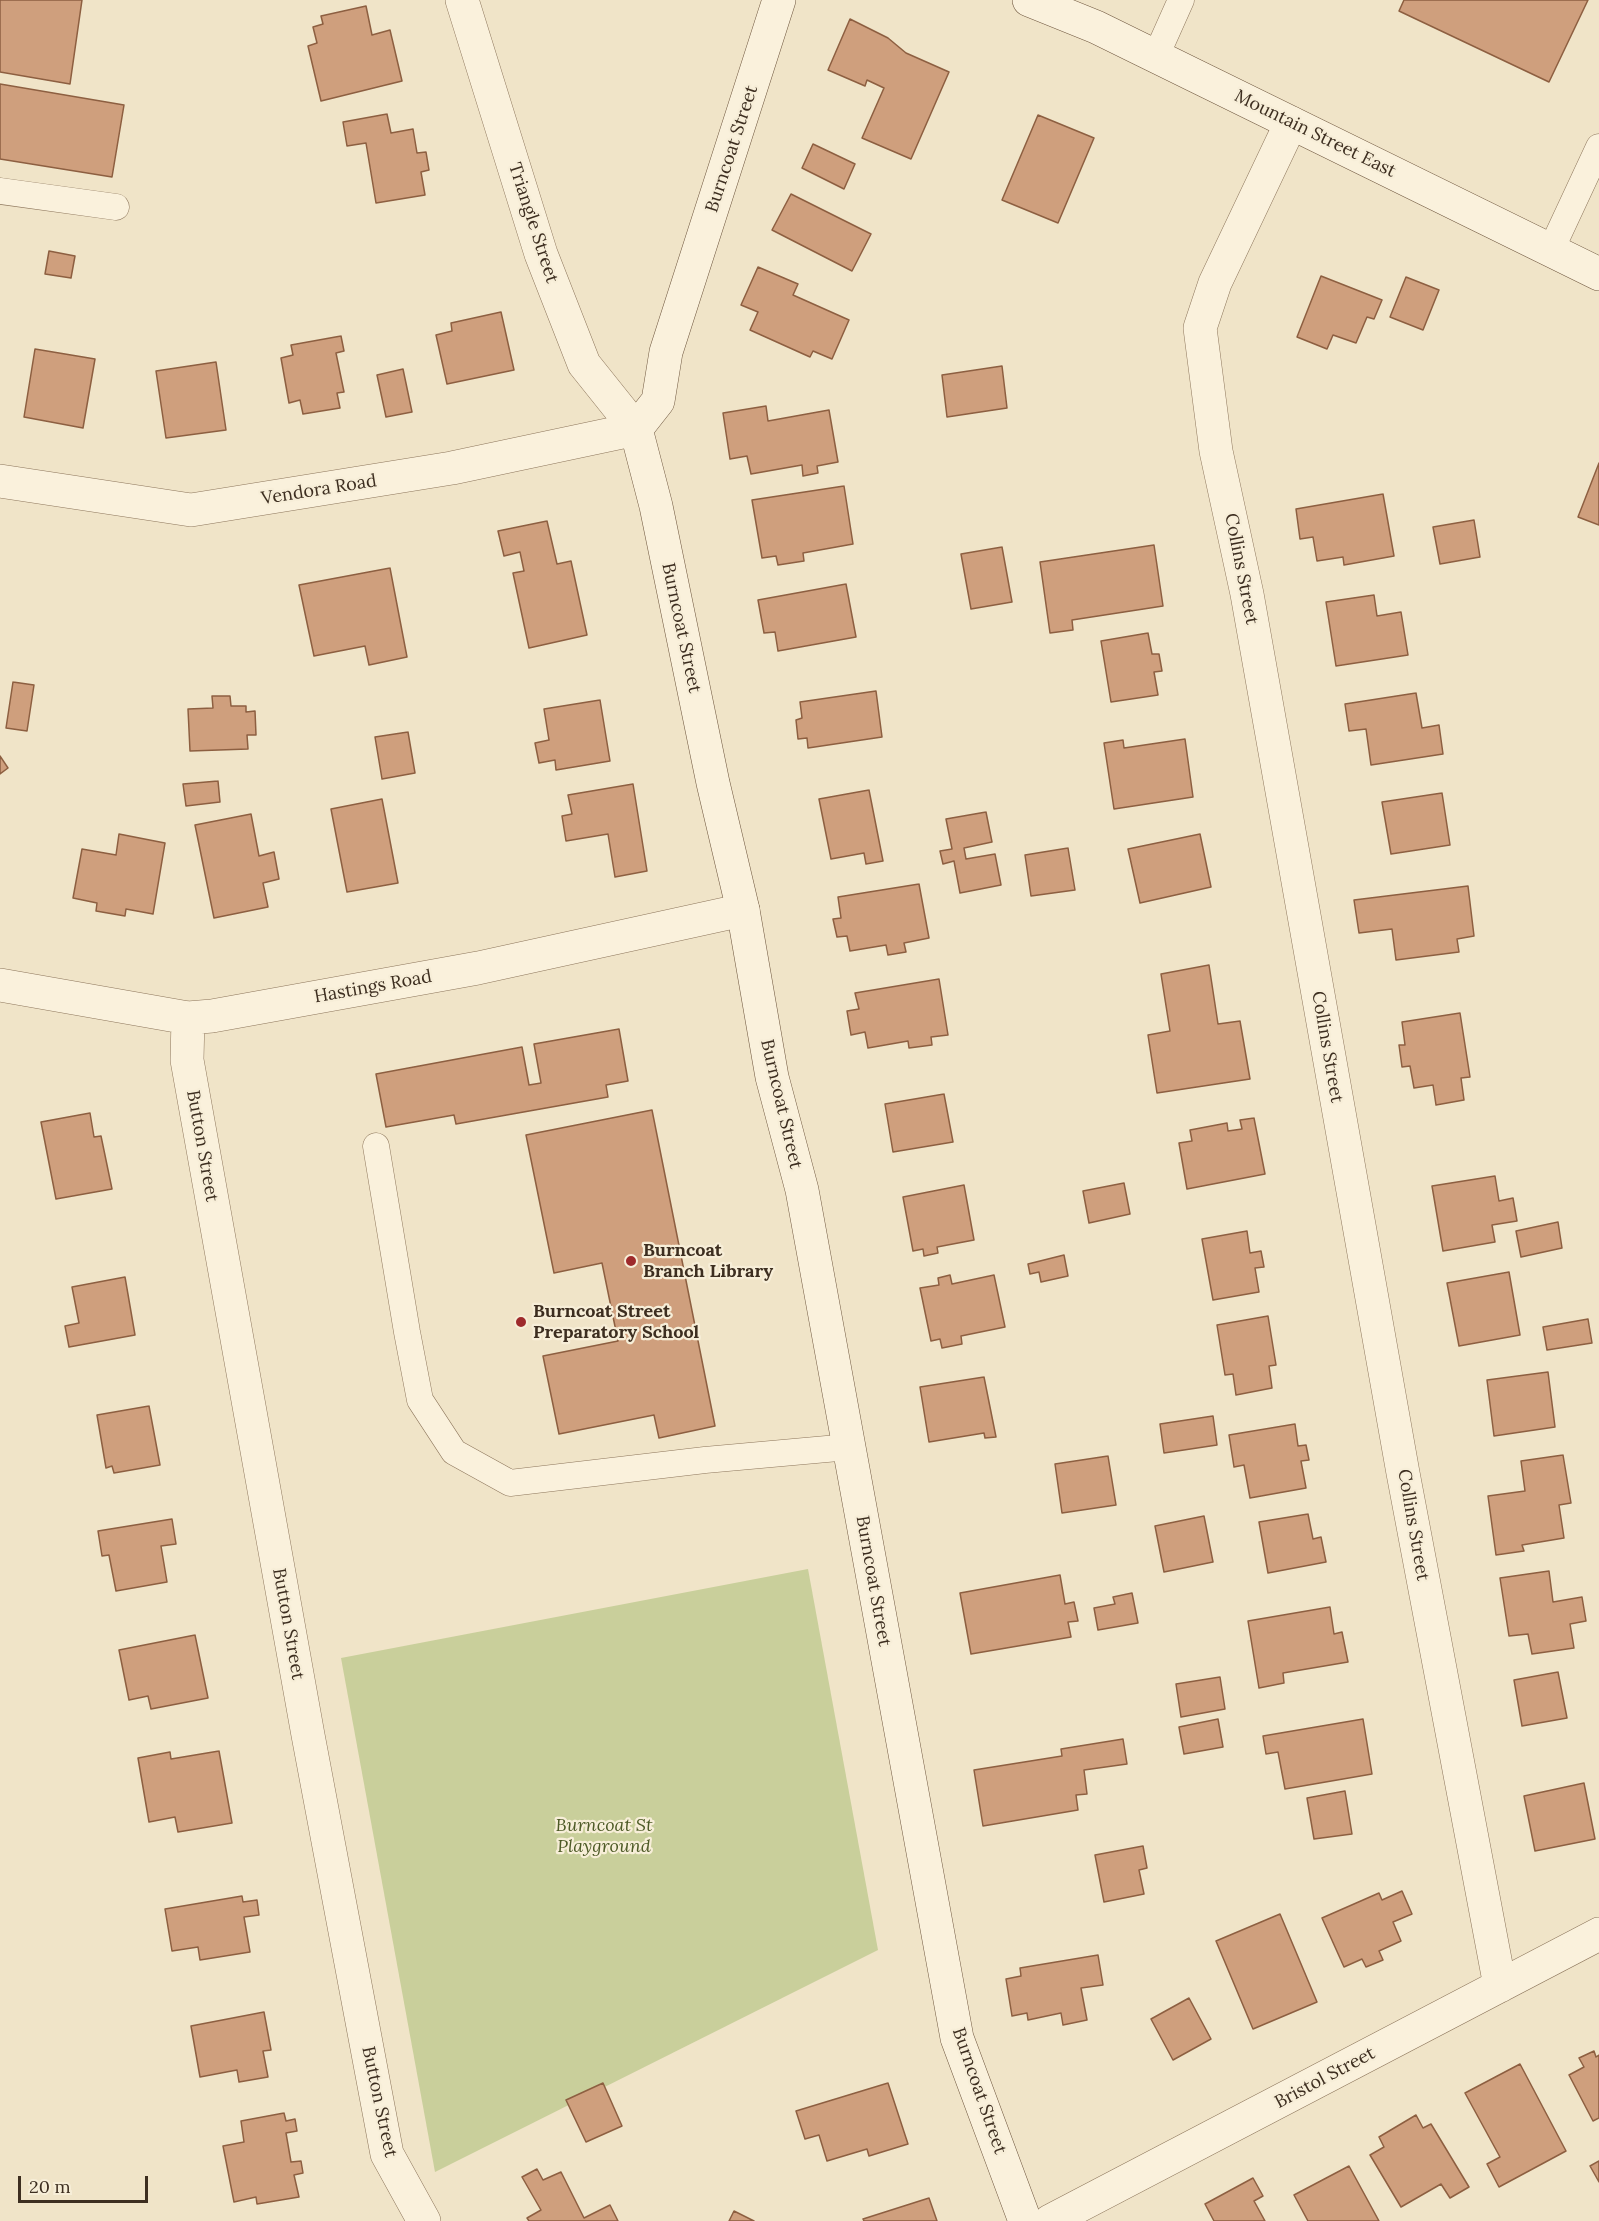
<!DOCTYPE html>
<style>
body{margin:0}
#map{position:relative;width:1599px;height:2221px;overflow:hidden;background:#f0e4c8;font-family:Lora,serif}
canvas{display:block}
.scale{position:absolute;left:18px;top:2176px;width:130px;height:27px;box-sizing:border-box;border:3px solid #3d2e20;border-top:0;padding-left:8px;font-size:18px;line-height:21px;white-space:nowrap;color:#3d2e20;-webkit-text-stroke:4px #f7eed8;paint-order:stroke}
</style>
<div id="map">
<canvas width="1599" height="2221"></canvas>
<div class="scale">20 m</div>
</div>
<script>
const context = document.querySelector('canvas').getContext('2d');
context.lineJoin = 'round';
function paint(path, color) {
  context.fillStyle = color;
  context.fill(path, 'evenodd');
}
function poly(rows) {
  const path = new Path2D();
  for (const r of rows) {
    path.moveTo(r[0], r[1]);
    for (let i = 2; i < r.length; i += 2) path.lineTo(r[i], r[i + 1]);
  }
  return path;
}
function strokePath(path, color, width, dash) {
  context.strokeStyle = color;
  context.lineWidth = width;
  context.lineCap = dash ? 'butt' : 'round';
  context.setLineDash(dash || []);
  context.stroke(path);
}
function drawText(font, color, halo, rows, align = 'center') {
  context.font = font + ' Lora,serif';
  context.lineWidth = 4.5;
  context.setLineDash([]);
  context.textBaseline = 'middle';
  context.strokeStyle = halo;
  context.fillStyle = color;
  for (const [text, x, y, turn = 0] of rows) {
    context.save();
    context.translate(x, y);
    context.rotate((+turn || 0) * Math.PI / 180);
    context.textAlign = isNaN(turn) ? turn : align;
    if (halo) context.strokeText(text, 0, 0);
    context.fillText(text, 0, 0);
    context.restore();
  }
}
paint(poly([
 [808,1569,878,1950,435,2172,341,1658]
]), '#c9cf9b');
const building = poly([
 [0,0,82,0,70,84,0,72,0,0],
 [1404,0,1588,0,1549,82,1399,11,1404,0],
 [366,6,372,35,390,30,402,81,321,101,308,46,317,43,313,27,323,24,321,16,366,6],
 [850,19,888,38,906,53,949,72,911,159,862,138,884,88,867,80,865,86,828,70,850,19],
 [0,84,124,105,112,177,0,159,0,84],
 [387,114,391,133,413,129,417,153,426,152,429,170,421,172,425,195,376,203,366,143,347,146,343,122,387,114],
 [1038,115,1094,138,1058,223,1002,200,1038,115],
 [813,144,855,164,844,189,802,168,813,144],
 [791,194,871,234,852,271,772,230,791,194],
 [49,251,75,256,71,278,45,274,49,251],
 [758,267,798,284,793,295,849,320,832,359,813,351,810,357,750,330,758,312,741,305,758,267],
 [1321,276,1382,300,1374,319,1367,317,1356,343,1333,335,1327,349,1297,337,1321,276],
 [1406,277,1439,290,1423,330,1390,317,1406,277],
 [501,312,514,370,447,384,436,335,452,331,451,323,501,312],
 [341,336,344,351,336,353,344,392,337,393,340,408,303,414,300,400,289,403,281,358,293,355,291,345,341,336],
 [35,349,95,359,83,428,24,417,35,349],
 [216,362,226,430,166,438,156,371,216,362],
 [1002,366,1007,408,947,417,942,375,1002,366],
 [403,369,412,412,386,417,377,375,403,369],
 [766,406,768,421,829,410,838,462,817,466,818,473,803,476,802,465,751,474,747,456,730,459,723,413,766,406],
 [1599,463,1599,525,1578,517,1599,463],
 [844,486,853,544,803,553,804,561,778,565,776,556,762,558,752,500,844,486],
 [1383,494,1394,556,1344,565,1343,557,1317,561,1313,537,1300,539,1296,509,1383,494],
 [1474,520,1480,557,1440,564,1433,527,1474,520],
 [547,521,557,564,571,561,587,635,529,648,513,573,524,571,520,552,504,556,498,531,547,521],
 [1154,545,1163,606,1072,620,1073,630,1050,633,1040,562,1154,545],
 [1002,547,1012,602,971,609,961,554,1002,547],
 [390,568,407,657,369,665,365,646,314,656,299,585,390,568],
 [846,584,856,637,778,651,775,632,764,633,758,600,846,584],
 [1374,595,1377,616,1401,612,1408,655,1336,666,1326,602,1374,595],
 [1148,633,1152,654,1159,654,1162,671,1154,672,1158,695,1111,702,1101,641,1148,633],
 [13,682,34,685,27,731,6,728,13,682],
 [876,691,882,737,808,748,807,738,798,739,796,720,802,718,800,702,876,691],
 [1416,693,1422,728,1439,725,1443,754,1371,765,1366,729,1349,731,1345,704,1416,693],
 [212,696,230,696,231,706,246,706,246,712,255,711,256,735,247,735,248,749,190,751,188,709,213,708,212,696],
 [600,700,610,761,556,770,555,760,539,763,535,743,549,740,544,709,600,700],
 [408,732,415,773,382,779,375,737,408,732],
 [1185,739,1193,797,1114,809,1104,743,1123,740,1124,748,1185,739],
 [0,756,8,768,0,774,0,756],
 [218,781,220,802,186,806,183,784,218,781],
 [633,784,647,871,615,877,608,834,566,841,562,816,572,814,568,795,633,784],
 [869,790,883,861,866,864,864,853,831,859,819,799,869,790],
 [1442,793,1450,845,1391,854,1382,802,1442,793],
 [382,799,398,883,347,892,331,809,382,799],
 [986,812,992,842,964,848,966,859,995,854,1001,885,960,893,954,861,943,864,940,851,952,849,946,819,986,812],
 [251,814,259,856,274,852,279,879,263,883,268,907,214,918,195,825,251,814],
 [119,834,165,843,153,914,126,909,125,916,96,911,97,903,73,898,82,849,116,855,119,834],
 [1200,834,1211,887,1140,903,1128,849,1200,834],
 [1068,848,1075,890,1031,896,1025,855,1068,848],
 [919,884,929,938,904,943,906,952,888,955,886,945,850,951,847,936,837,937,833,919,841,918,838,897,919,884],
 [1468,886,1474,936,1457,939,1459,952,1396,960,1392,929,1359,933,1354,900,1468,886],
 [1209,965,1218,1024,1240,1021,1250,1079,1157,1093,1148,1035,1170,1031,1161,974,1209,965],
 [939,979,948,1035,931,1037,932,1045,909,1048,908,1041,868,1048,865,1032,851,1035,847,1011,859,1009,855,993,939,979],
 [1460,1013,1470,1077,1461,1078,1464,1100,1436,1105,1433,1085,1414,1088,1410,1066,1402,1067,1399,1045,1405,1045,1402,1022,1460,1013],
 [619,1029,628,1081,606,1085,608,1097,456,1124,454,1115,386,1127,376,1074,522,1047,529,1085,541,1083,534,1044,619,1029],
 [944,1094,953,1142,893,1152,885,1104,944,1094],
 [652,1110,715,1426,659,1438,654,1415,559,1434,543,1356,618,1341,602,1263,554,1273,526,1135,652,1110],
 [90,1113,94,1137,101,1136,112,1189,56,1199,41,1122,90,1113],
 [1254,1118,1265,1174,1187,1189,1179,1143,1192,1141,1190,1130,1227,1123,1228,1131,1242,1129,1240,1120,1254,1118],
 [1495,1176,1499,1201,1513,1198,1517,1221,1492,1225,1495,1242,1443,1251,1432,1186,1495,1176],
 [1124,1183,1130,1214,1089,1223,1083,1191,1124,1183],
 [964,1185,974,1240,937,1247,938,1253,924,1256,923,1249,913,1251,903,1197,964,1185],
 [1558,1222,1562,1248,1521,1257,1516,1231,1558,1222],
 [1247,1231,1250,1253,1261,1251,1264,1267,1255,1268,1259,1292,1213,1300,1202,1239,1247,1231],
 [1064,1255,1068,1276,1041,1282,1039,1272,1030,1274,1028,1264,1064,1255],
 [1509,1272,1520,1335,1459,1346,1447,1283,1509,1272],
 [950,1275,952,1284,994,1275,1005,1327,961,1336,962,1344,942,1348,940,1339,931,1341,920,1288,939,1285,938,1278,950,1275],
 [125,1277,135,1335,69,1347,65,1326,79,1323,72,1287,125,1277],
 [1268,1316,1276,1365,1269,1366,1272,1388,1236,1395,1233,1374,1225,1375,1217,1325,1268,1316],
 [1588,1319,1592,1343,1547,1350,1543,1327,1588,1319],
 [1548,1372,1555,1427,1494,1436,1487,1380,1548,1372],
 [984,1377,996,1437,985,1438,984,1433,929,1442,920,1387,984,1377],
 [149,1406,160,1465,114,1473,112,1466,106,1468,97,1415,149,1406],
 [1213,1416,1217,1445,1164,1453,1160,1424,1213,1416],
 [1295,1424,1298,1446,1306,1445,1309,1460,1301,1461,1306,1488,1250,1498,1244,1465,1234,1467,1229,1435,1295,1424],
 [1563,1455,1571,1503,1559,1505,1564,1538,1522,1545,1524,1551,1496,1555,1488,1496,1525,1491,1521,1461,1563,1455],
 [1108,1456,1116,1505,1062,1513,1055,1464,1108,1456],
 [1308,1514,1313,1539,1321,1537,1326,1562,1268,1573,1259,1522,1308,1514],
 [1204,1516,1213,1562,1164,1572,1155,1526,1204,1516],
 [172,1519,176,1544,161,1546,167,1582,116,1591,109,1555,102,1556,98,1531,172,1519],
 [1549,1571,1553,1602,1582,1597,1586,1621,1570,1624,1574,1648,1532,1654,1528,1634,1509,1636,1500,1578,1549,1571],
 [1060,1575,1065,1604,1074,1602,1078,1621,1068,1622,1071,1637,971,1654,960,1593,1060,1575],
 [1132,1593,1138,1623,1098,1630,1094,1608,1115,1604,1113,1597,1132,1593],
 [1330,1607,1334,1634,1342,1632,1348,1662,1283,1673,1284,1683,1259,1688,1248,1621,1330,1607],
 [195,1635,208,1698,151,1709,148,1696,129,1700,119,1650,195,1635],
 [1558,1672,1567,1718,1522,1726,1514,1680,1558,1672],
 [1220,1677,1225,1709,1181,1717,1176,1684,1220,1677],
 [1218,1719,1223,1747,1184,1754,1179,1727,1218,1719],
 [1363,1719,1372,1774,1285,1789,1278,1752,1266,1754,1263,1736,1363,1719],
 [1123,1739,1127,1764,1084,1770,1087,1794,1076,1795,1078,1810,983,1826,974,1770,1062,1756,1061,1749,1123,1739],
 [219,1751,232,1823,178,1832,175,1817,149,1822,138,1758,170,1752,171,1759,219,1751],
 [1584,1783,1595,1839,1535,1851,1524,1796,1584,1783],
 [1345,1791,1352,1834,1314,1839,1307,1798,1345,1791],
 [1143,1846,1147,1868,1139,1870,1144,1894,1104,1902,1095,1855,1143,1846],
 [1402,1891,1412,1914,1393,1922,1401,1941,1379,1951,1383,1960,1366,1967,1362,1959,1344,1967,1322,1918,1379,1893,1382,1900,1402,1891],
 [242,1896,243,1902,257,1900,259,1915,244,1917,250,1952,200,1960,198,1947,172,1951,165,1909,242,1896],
 [1280,1914,1317,2002,1253,2029,1216,1941,1280,1914],
 [1098,1955,1103,1985,1081,1988,1087,2020,1063,2025,1061,2013,1028,2020,1027,2013,1012,2016,1006,1979,1021,1976,1020,1968,1098,1955],
 [1189,1998,1211,2039,1173,2060,1151,2019,1189,1998],
 [264,2012,271,2050,263,2051,268,2077,239,2082,237,2070,200,2077,191,2026,264,2012],
 [1594,2051,1596,2057,1599,2055,1599,2118,1593,2121,1569,2075,1584,2067,1579,2058,1594,2051],
 [1520,2064,1566,2151,1499,2187,1487,2164,1500,2157,1465,2093,1520,2064],
 [603,2083,622,2126,586,2142,566,2100,603,2083],
 [888,2083,908,2144,869,2156,867,2149,827,2161,819,2135,805,2139,796,2111,888,2083],
 [284,2113,286,2121,295,2119,297,2131,286,2133,291,2162,301,2161,303,2173,294,2175,299,2197,257,2204,256,2197,234,2202,223,2146,244,2142,241,2121,284,2113],
 [1416,2115,1423,2128,1431,2124,1469,2187,1450,2198,1441,2184,1401,2207,1370,2155,1384,2147,1379,2137,1416,2115],
 [1599,2161,1599,2182,1590,2166,1599,2161],
 [1349,2166,1379,2221,1308,2221,1294,2195,1349,2166],
 [537,2169,543,2180,561,2172,584,2218,610,2205,618,2221,529,2221,527,2218,541,2210,522,2177,537,2169],
 [1253,2178,1263,2196,1254,2201,1265,2221,1214,2221,1205,2204,1253,2178],
 [929,2198,937,2221,864,2221,863,2219,929,2198],
 [734,2211,754,2221,729,2221,734,2211]
]);
paint(building, '#cf9f7d');
strokePath(building, '#8d5f41', 1.5);
const lane = poly([
 [1156,56,1181,0],
 [0,191,116,207],
 [1551,250,1599,147],
 [376,1146,407,1332,420,1400,454,1452,510,1483,705,1460,849,1447]
]);
const street = poly([
 [1291,123,1215,283,1200,328,1216,451,1247,594,1403,1473,1500,1986],
 [0,481,191,510,452,468,636,429,584,364,541,254,462,0],
 [0,985,188,1018,212,1016,478,968,743,910],
 [188,1018,187,1060,308,1735,387,2154,424,2221],
 [1050,2221,1599,1934]
]);
const secondary = poly([
 [779,0,666,352,658,401,636,429,656,506,713,783,743,910,772,1077,802,1190,957,2038,1025,2221],
 [1029,0,1096,27,1599,274]
]);
strokePath(lane, '#8d765c', 27);
strokePath(street, '#8d765c', 34);
strokePath(secondary, '#6f573f', 34);
strokePath(lane, '#faf1dc', 26);
strokePath(street, '#faf1dc', 33);
strokePath(secondary, '#faf1dc', 33);
for (const [x, y, r, color] of [
 [631,1261,6,"#9e2a2b"],
 [521,1322,6,"#9e2a2b"]
]) {
  const dot = new Path2D();
  dot.arc(x, y, r, 0, 2 * Math.PI);
  context.fillStyle = color;
  context.fill(dot);
  strokePath(dot, '#f7eed8', 2);
}
drawText('18px', '#3d2e20', '#f7eed8', [
 ["Mountain Street East",1315,134,26],
 ["Burncoat Street",732,149,-72],
 ["Triangle Street",533,223,72],
 ["Vendora Road",319,490,-9],
 ["Collins Street",1241,569,79],
 ["Burncoat Street",681,628,78],
 ["Hastings Road",373,987,-10],
 ["Collins Street",1327,1047,80],
 ["Burncoat Street",781,1104,77],
 ["Button Street",202,1146,80],
 ["Collins Street",1413,1525,80],
 ["Burncoat Street",873,1581,80],
 ["Button Street",288,1624,80],
 ["Bristol Street",1325,2078,-28],
 ["Burncoat Street",979,2091,71],
 ["Button Street",379,2102,78]
]);
drawText('bold 18px', '#3d2e20', '#f7eed8', [
 ["Burncoat",643,1251],
 ["Branch Library",643,1272],
 ["Burncoat Street",533,1312],
 ["Preparatory School",533,1333]
], 'left');
drawText('italic 18px', '#4d5a26', '#f7eed8', [
 ["Burncoat St",604,1826],
 ["Playground",604,1847]
]);
</script>
